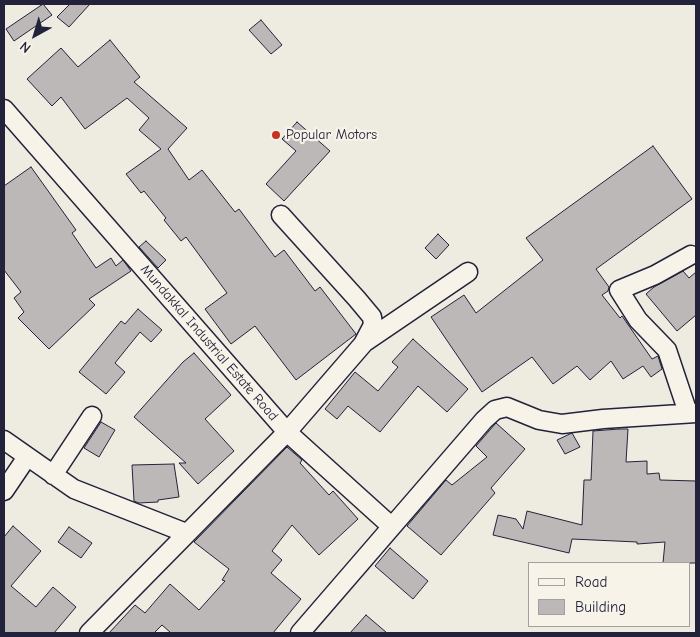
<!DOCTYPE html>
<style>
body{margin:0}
#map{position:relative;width:700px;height:637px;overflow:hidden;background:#eeebe1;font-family:"Comic Neue",sans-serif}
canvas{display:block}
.frame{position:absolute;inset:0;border:5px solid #22223b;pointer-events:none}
.legend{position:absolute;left:528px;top:562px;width:162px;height:65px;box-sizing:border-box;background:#f7f3e8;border:1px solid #a29fa3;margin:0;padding:6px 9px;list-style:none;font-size:15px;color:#22223b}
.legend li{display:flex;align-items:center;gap:10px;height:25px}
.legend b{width:25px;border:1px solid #a29fa3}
.north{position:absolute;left:10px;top:10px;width:50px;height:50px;-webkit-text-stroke:4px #f7f3e8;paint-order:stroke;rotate:219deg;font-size:14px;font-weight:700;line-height:20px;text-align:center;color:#22223b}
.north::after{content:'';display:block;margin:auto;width:18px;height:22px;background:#22223b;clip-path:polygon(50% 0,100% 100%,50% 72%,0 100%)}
</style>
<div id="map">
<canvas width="700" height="637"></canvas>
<div class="frame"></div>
<ul class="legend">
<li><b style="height:6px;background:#f7f3e8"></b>Road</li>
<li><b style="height:14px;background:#bbb8b7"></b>Building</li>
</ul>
<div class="north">N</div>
</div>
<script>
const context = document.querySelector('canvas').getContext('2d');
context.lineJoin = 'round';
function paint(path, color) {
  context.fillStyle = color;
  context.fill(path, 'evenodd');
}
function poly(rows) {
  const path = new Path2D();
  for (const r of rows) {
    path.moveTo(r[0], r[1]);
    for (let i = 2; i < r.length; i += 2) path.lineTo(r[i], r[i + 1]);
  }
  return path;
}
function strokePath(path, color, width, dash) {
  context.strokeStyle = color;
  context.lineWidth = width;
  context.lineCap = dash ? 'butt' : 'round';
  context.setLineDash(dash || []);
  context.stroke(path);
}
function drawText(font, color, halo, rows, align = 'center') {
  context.font = font + ' "Comic Neue",sans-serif';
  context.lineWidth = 4.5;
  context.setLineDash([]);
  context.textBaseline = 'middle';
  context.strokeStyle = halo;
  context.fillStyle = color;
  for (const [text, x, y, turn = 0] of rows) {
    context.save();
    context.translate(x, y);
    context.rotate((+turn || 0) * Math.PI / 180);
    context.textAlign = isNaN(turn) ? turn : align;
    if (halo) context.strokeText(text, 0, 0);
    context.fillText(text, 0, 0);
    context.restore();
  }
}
const building = poly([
 [43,4,52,15,14,41,6,29,43,4],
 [70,4,90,4,69,27,57,17,70,4],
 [261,20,282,45,271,54,249,30,261,20],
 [110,40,140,77,134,82,187,128,168,149,189,180,202,170,235,212,239,209,275,257,284,250,315,291,320,287,356,334,296,380,255,326,231,344,205,309,227,293,186,237,181,241,164,220,166,218,144,191,141,193,126,174,161,149,139,130,149,118,127,98,85,129,61,97,52,106,27,79,61,48,78,67,110,40],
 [297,122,330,151,284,201,266,184,296,151,282,139,297,122],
 [653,146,692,199,596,269,609,287,608,291,602,295,620,318,622,316,652,359,658,356,662,369,651,377,643,366,623,379,611,361,590,380,577,366,553,384,532,357,482,392,431,317,464,295,476,313,543,260,526,238,653,146],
 [31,167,76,230,72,233,96,268,111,258,116,266,123,260,131,271,89,299,95,305,49,349,18,318,24,312,14,298,21,292,4,270,4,186,31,167],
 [438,234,449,245,436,259,425,248,438,234],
 [146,241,166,260,158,268,139,247,146,241],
 [683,271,689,278,696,272,696,315,677,331,646,294,654,287,683,271],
 [138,309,162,330,151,342,140,332,115,363,125,372,106,394,79,372,121,321,125,324,138,309],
 [413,339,468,389,447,412,418,386,380,432,348,406,337,419,325,409,355,372,378,391,398,367,392,362,413,339],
 [194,353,231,395,205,419,234,451,198,484,179,463,186,463,134,417,183,362,194,353],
 [101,422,115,430,99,457,84,448,101,422],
 [496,423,525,449,491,488,495,493,441,555,407,526,446,480,452,485,487,457,476,446,496,423],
 [619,429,628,429,626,462,647,461,647,474,659,473,660,480,696,481,696,563,663,563,665,542,637,544,637,542,572,539,569,553,493,535,498,515,516,519,523,529,527,511,582,525,584,480,591,480,593,431,619,429],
 [572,433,580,447,565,454,557,440,572,433],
 [287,447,302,460,300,463,329,495,333,491,358,519,319,555,292,525,272,551,282,560,271,573,301,599,273,633,171,633,162,625,154,633,109,633,135,605,145,613,170,584,199,610,225,581,222,580,229,569,194,542,287,447],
 [174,464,179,497,158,500,158,502,139,503,134,501,132,465,174,464],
 [13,526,41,551,11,586,36,607,53,587,76,607,54,633,4,633,4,537,13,526],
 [69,527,92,543,81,558,58,542,69,527],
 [390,548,428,581,413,599,375,566,390,548],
 [366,615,387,633,350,633,366,615]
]);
paint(building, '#bbb8b7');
strokePath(building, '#22223b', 1);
const minor = poly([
 [4,109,287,432,89,633],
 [281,215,357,299,372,317,373,325,363,344,287,432,391,526],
 [365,342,468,272],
 [688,413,667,350,638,320,619,290,655,275,691,255],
 [4,440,74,489,186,533],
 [53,475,92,416],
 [4,491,27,457],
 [300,633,484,420,495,410,507,407,539,420,562,424,603,419,696,413]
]);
strokePath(minor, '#22223b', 21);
strokePath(minor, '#f7f3e8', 18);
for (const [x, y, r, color] of [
 [276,135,5,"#c8321e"]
]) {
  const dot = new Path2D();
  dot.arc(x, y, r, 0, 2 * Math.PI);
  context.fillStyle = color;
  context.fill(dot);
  strokePath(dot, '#f7f3e8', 2);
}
drawText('14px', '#22223b', '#f7f3e8', [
 ["Popular Motors",286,135]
], 'left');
drawText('14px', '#22223b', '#f7f3e8', [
 ["Mundakkal Industrial Estate Road",209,343,49]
]);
</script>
